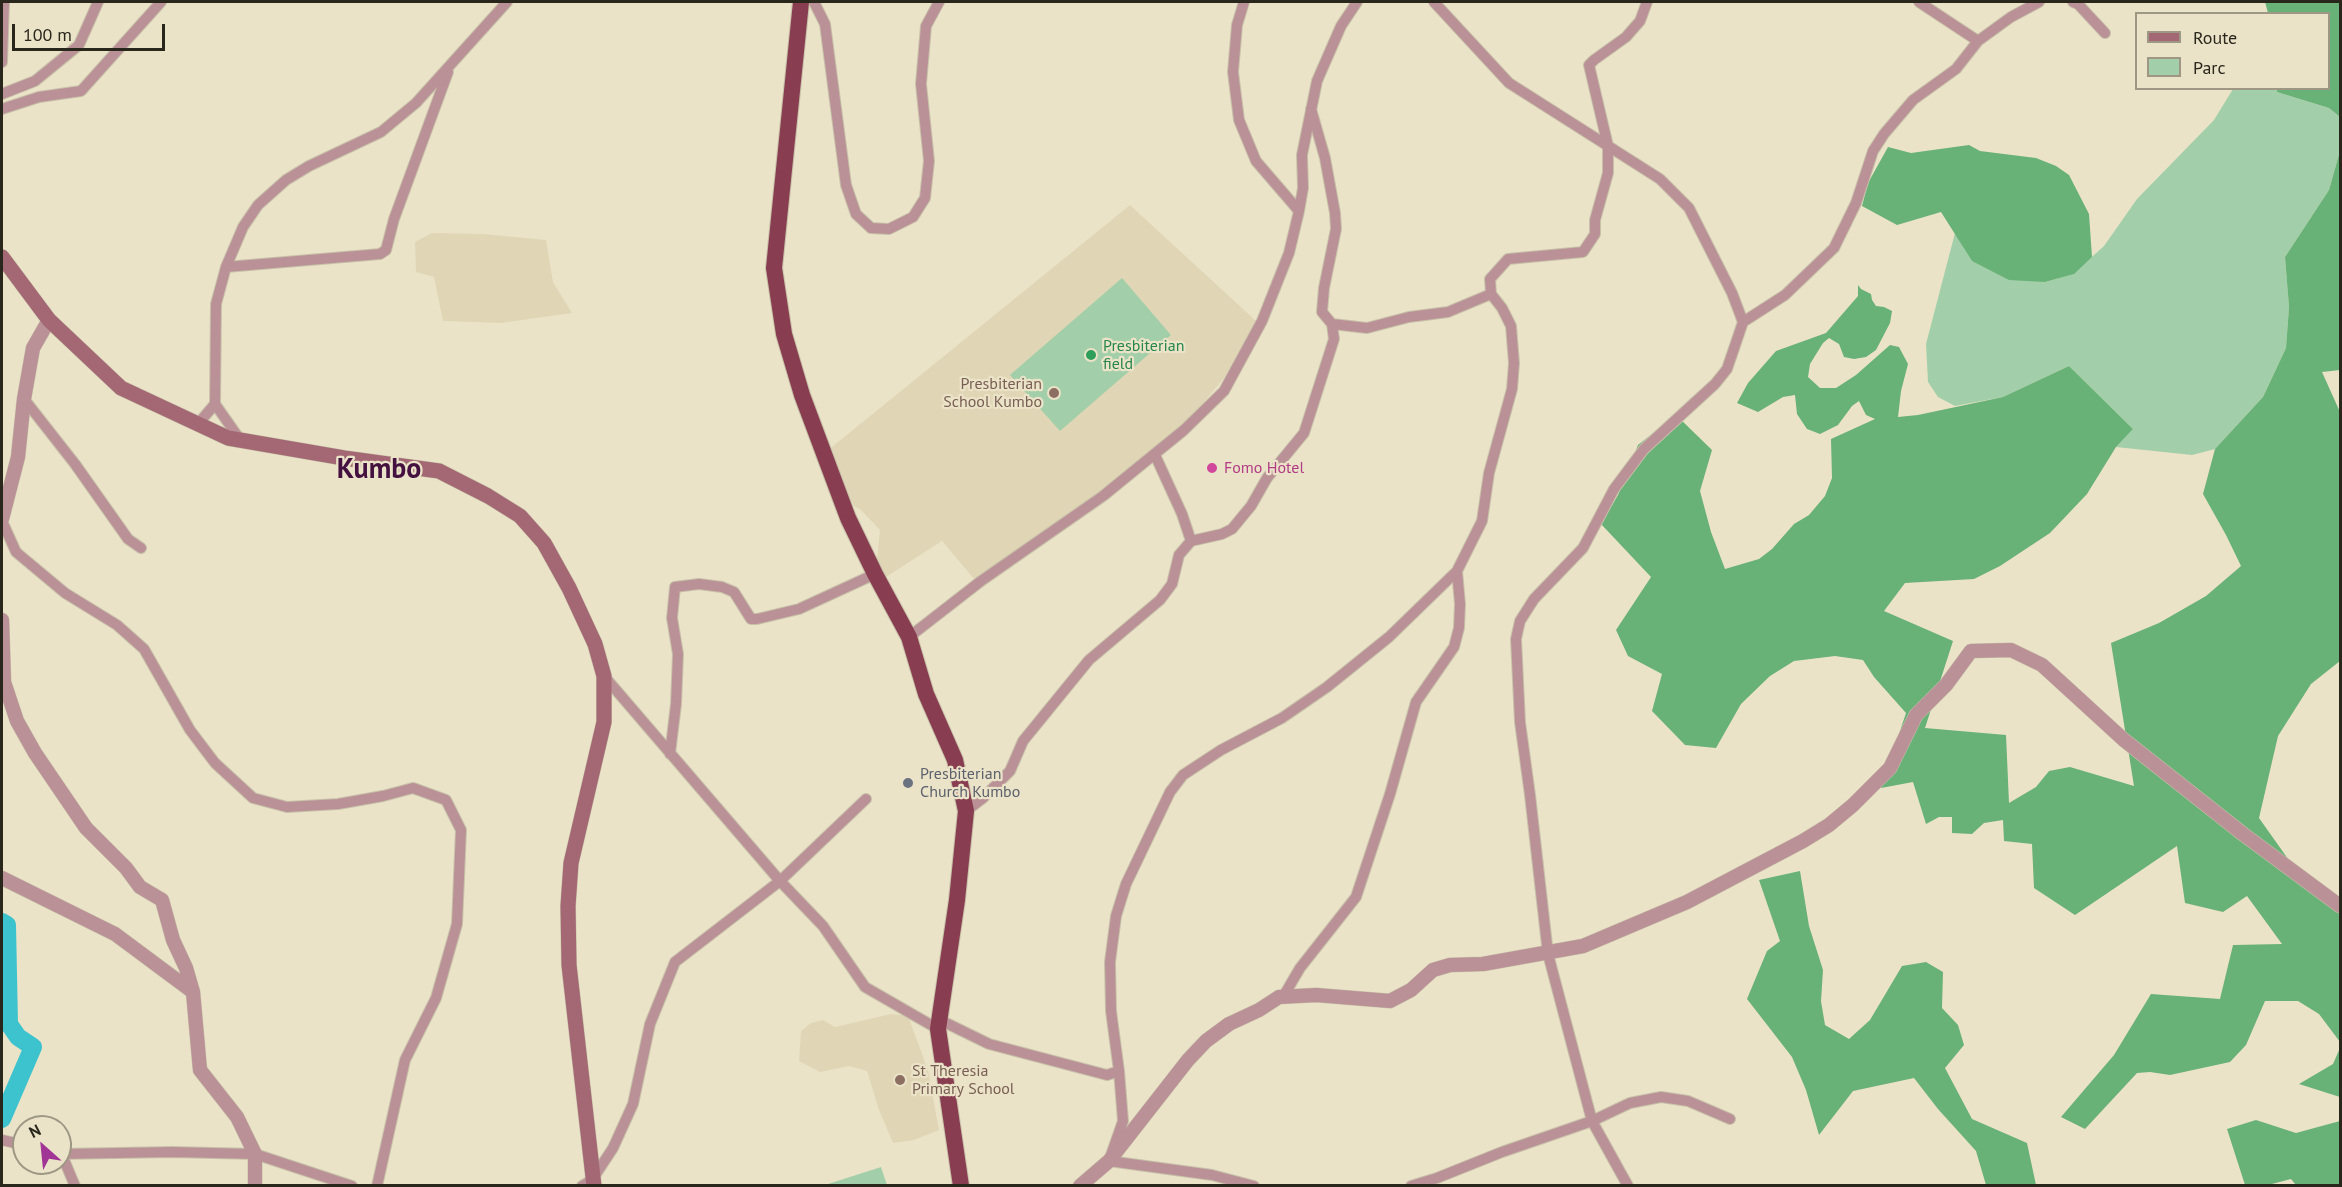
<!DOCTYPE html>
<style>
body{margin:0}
#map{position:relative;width:2342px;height:1187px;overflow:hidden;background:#ebe3c8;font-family:"PT Sans",sans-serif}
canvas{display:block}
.frame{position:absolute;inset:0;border:3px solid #29261c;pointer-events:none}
.legend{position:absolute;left:2135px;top:12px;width:195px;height:78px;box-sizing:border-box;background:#ebe3c8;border:2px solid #9d9783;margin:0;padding:8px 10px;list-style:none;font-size:18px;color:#29261c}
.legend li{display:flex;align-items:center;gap:12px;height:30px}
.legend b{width:30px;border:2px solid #9d9783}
.north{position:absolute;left:12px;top:1115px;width:60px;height:60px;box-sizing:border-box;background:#ebe3c8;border:2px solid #9d9783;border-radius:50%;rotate:333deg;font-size:16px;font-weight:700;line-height:24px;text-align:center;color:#29261c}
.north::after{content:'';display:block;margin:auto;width:21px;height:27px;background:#a03596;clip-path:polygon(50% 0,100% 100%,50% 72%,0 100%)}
.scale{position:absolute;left:12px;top:24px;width:153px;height:27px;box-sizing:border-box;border:3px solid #29261c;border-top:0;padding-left:8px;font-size:18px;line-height:21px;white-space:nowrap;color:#29261c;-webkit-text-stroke:4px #ebe3c8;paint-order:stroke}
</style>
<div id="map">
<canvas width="2342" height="1187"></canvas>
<div class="frame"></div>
<ul class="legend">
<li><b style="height:8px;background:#a36873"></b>Route</li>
<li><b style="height:16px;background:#a2cfa9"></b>Parc</li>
</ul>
<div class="north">N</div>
<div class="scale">100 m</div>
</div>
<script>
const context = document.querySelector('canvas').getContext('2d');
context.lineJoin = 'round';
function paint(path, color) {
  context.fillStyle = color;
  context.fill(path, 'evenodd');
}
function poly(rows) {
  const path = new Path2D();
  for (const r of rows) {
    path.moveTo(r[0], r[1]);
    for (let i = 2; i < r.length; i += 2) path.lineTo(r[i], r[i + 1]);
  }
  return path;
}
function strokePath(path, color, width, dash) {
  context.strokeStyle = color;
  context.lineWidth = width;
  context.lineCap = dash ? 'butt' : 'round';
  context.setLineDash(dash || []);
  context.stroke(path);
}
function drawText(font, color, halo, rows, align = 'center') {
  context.font = font + ' "PT Sans",sans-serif';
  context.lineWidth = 4.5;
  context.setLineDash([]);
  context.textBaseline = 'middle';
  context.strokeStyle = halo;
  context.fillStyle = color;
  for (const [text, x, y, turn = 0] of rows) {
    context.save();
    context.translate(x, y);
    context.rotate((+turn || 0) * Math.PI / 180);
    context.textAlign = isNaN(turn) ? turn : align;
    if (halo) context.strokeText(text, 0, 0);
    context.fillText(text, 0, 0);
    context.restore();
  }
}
paint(poly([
 [1130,205,1256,321,1229,372,1193,415,1126,473,975,580,942,541,886,577,877,560,880,530,861,510,854,506,827,451],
 [432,233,484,234,546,240,553,282,572,313,501,323,443,321,434,277,416,272,415,242],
 [891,1014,908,1016,928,1070,939,1130,914,1140,893,1143,879,1110,867,1071,849,1066,820,1072,799,1061,801,1031,811,1023,823,1020,835,1027]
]), '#e0d6b5');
paint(poly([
 [2233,89,2277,89,2277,92,2329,108,2340,117,2340,151,2329,190,2285,257,2289,307,2286,348,2263,397,2215,449,2192,455,2116,447,2133,429,2069,366,2003,397,1955,406,1938,397,1928,382,1926,344,1955,233,1972,261,2045,282,2073,274,2104,246,2137,199,2214,120],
 [1122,278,1171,335,1060,431,1010,375],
 [881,1167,887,1185,825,1185]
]), '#a2cfa9');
paint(poly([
 [2265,2,2340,2,2340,117,2329,108,2277,92,2277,89,2328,88,2328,14,2268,13],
 [1969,145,1980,151,2036,158,2056,166,2069,175,2089,214,2092,257,2074,274,2045,282,2009,280,1972,261,1941,212,1897,225,1862,206,1868,183,1888,147,1911,153],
 [2340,151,2340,370,2322,372,2340,412,2340,661,2311,684,2278,736,2259,818,2303,880,2340,905,2340,1042,2319,1014,2298,1001,2265,1001,2246,1045,2230,1062,2170,1075,2150,1072,2137,1073,2085,1129,2061,1117,2114,1055,2151,994,2220,999,2233,945,2282,944,2247,896,2223,912,2185,903,2177,846,2075,915,2034,888,2032,844,2004,841,2003,820,1984,823,1972,834,1952,833,1952,817,1939,817,1926,824,1913,782,1881,788,1906,713,1874,677,1863,660,1835,656,1794,661,1770,676,1741,704,1716,748,1685,745,1652,711,1662,674,1628,656,1616,630,1651,577,1601,524,1618,495,1638,445,1676,415,1712,450,1700,491,1711,532,1725,569,1759,559,1772,549,1794,524,1809,515,1825,496,1832,478,1831,439,1875,419,1866,415,1859,401,1852,406,1838,425,1820,434,1807,429,1797,414,1795,395,1783,397,1758,412,1737,403,1748,383,1776,351,1826,333,1858,296,1858,285,1861,289,1871,294,1872,300,1876,306,1884,307,1892,311,1890,323,1876,350,1866,357,1854,359,1844,357,1839,344,1829,338,1823,343,1810,364,1808,377,1820,388,1836,388,1856,375,1890,345,1899,347,1908,364,1901,391,1898,417,1918,415,2003,397,2069,366,2133,429,2116,447,2087,494,2050,533,2000,566,1974,579,1905,583,1884,611,1953,641,1925,728,2006,735,2009,803,2036,787,2049,771,2070,767,2134,786,2111,643,2159,623,2206,596,2241,566,2226,535,2203,494,2215,449,2263,397,2286,348,2289,307,2285,257,2329,190],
 [1800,871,1809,926,1823,970,1821,1001,1825,1025,1849,1039,1870,1020,1902,966,1926,962,1943,972,1942,1008,1958,1025,1964,1045,1945,1068,1972,1119,2027,1143,2036,1185,1986,1185,1976,1151,1938,1109,1914,1078,1853,1091,1819,1135,1806,1090,1792,1057,1747,999,1767,951,1780,941,1759,880],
 [2340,1048,2340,1097,2299,1084,2333,1064],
 [2256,1120,2296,1133,2340,1121,2340,1185,2296,1185,2291,1179,2268,1185,2245,1185,2227,1129]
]), '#68b177');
strokePath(poly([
 [2,922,7,925,9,1024,18,1037,33,1047,2,1119]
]), '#3dc3cd', 18);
const minor = poly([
 [814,2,825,24,846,185,856,214,871,228,889,229,913,217,925,198,929,161,921,84,926,26,939,2],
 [1244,2,1237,25,1233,72,1239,120,1256,161,1299,211],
 [1434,2,1509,83,1660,179,1689,208,1732,293,1743,322,1727,369,1715,384,1644,449,1614,489,1583,548,1534,599,1520,621,1516,639,1520,722,1530,795,1548,954,1592,1121,1628,1186],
 [1919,2,1978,41],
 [2073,2,2078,4,2105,33],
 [2,62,4,2],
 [2,94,35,81,79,45,98,2],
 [2,109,39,97,81,91,161,2],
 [226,267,380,254,386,250,394,219,448,72],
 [1743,322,1785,295,1834,248,1856,203,1873,151,1884,134,1913,100,1956,69,1978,41,2011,17,2039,2],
 [1332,324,1367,328,1409,317,1448,312,1491,294],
 [24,399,75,464,128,539,141,548],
 [198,424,215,404],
 [241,441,215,404,216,304,226,267,243,227,258,205,286,180,309,166,381,132,416,103,507,2],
 [1155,455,1182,514,1191,541],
 [2,521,16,552,65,593,117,625,144,649,190,730,215,763,253,798,287,807,338,804,383,796,413,788,446,800,461,830,457,924,436,998,405,1060,377,1186],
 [909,637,981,581,1103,496,1184,430,1224,391,1262,321,1289,253,1299,211,1303,188,1302,155,1317,81,1341,26,1357,2],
 [604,676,780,881,823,926,865,987,938,1029],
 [670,754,676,704,678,654,672,618,675,587,699,584,722,587,734,592,751,619,757,619,799,609,875,574],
 [966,811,983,798,1010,771,1023,741,1089,660,1160,600,1172,584,1179,555,1191,541,1222,534,1232,529,1251,506,1267,478,1304,433,1334,339,1332,324,1322,312,1324,288,1336,229,1335,213,1325,158,1311,109],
 [1283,997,1300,968,1356,897,1390,794,1416,702,1454,647,1459,628,1460,604,1457,571],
 [940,1020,989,1044,1107,1075,1119,1071],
 [2,1140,24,1145],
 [60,1154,172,1152,255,1154,352,1186],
 [62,1155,75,1186],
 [582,1186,592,1180,613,1148,633,1104,650,1024,675,962,780,881,866,799],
 [1254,1186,1212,1175,1109,1161,1123,1121,1119,1071,1111,1011,1110,962,1116,916,1126,884,1170,792,1183,775,1221,750,1282,718,1327,687,1389,637,1457,571,1482,521,1489,473,1512,389,1514,363,1511,326,1502,308,1491,294,1490,279,1508,259,1583,252,1595,234,1595,220,1608,173,1608,146,1589,65,1594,60,1626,37,1640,21,1647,2],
 [1411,1186,1437,1178,1502,1152,1592,1121,1630,1103,1661,1097,1688,1101,1730,1119]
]);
const tertiary = poly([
 [2,519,18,457,24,399,33,348,49,320],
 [2,620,4,682,17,721,35,753,86,828,126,868,140,887,162,900,173,940,186,968,193,992,200,1070,237,1117,255,1154,255,1186],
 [2,878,115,934,193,992],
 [1080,1186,1109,1161,1188,1060,1206,1041,1229,1024,1259,1010,1279,997,1316,995,1390,1001,1411,990,1433,970,1450,965,1483,964,1583,946,1687,902,1803,841,1829,825,1853,805,1890,768,1916,715,1946,685,1971,651,2011,650,2042,665,2124,740,2243,834,2340,906]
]);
const secondary = poly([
 [2,257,49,320,121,388,228,438,344,458,439,471,488,496,520,516,544,543,569,588,595,644,604,676,604,722,571,863,568,906,569,965,594,1186]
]);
const trunk = poly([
 [801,2,774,268,784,334,802,395,848,518,875,574,909,637,926,694,955,760,966,811,957,900,938,1029,961,1186]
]);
strokePath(minor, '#c8c1a9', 12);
strokePath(tertiary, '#c8c1a9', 15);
strokePath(secondary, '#c8c1a9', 16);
strokePath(trunk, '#c8c1a9', 18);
strokePath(minor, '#ba9197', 10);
strokePath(tertiary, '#ba9197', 14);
strokePath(secondary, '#a36873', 15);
strokePath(trunk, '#883e50', 16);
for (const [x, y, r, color] of [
 [1091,355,6,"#2e9e5b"],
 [1054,393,6,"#8d6e63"],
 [1212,468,6,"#d1479c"],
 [908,783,6,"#6b7280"],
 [900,1080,6,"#8d6e63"]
]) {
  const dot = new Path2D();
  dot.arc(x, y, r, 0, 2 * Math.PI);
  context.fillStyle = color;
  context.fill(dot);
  strokePath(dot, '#ebe3c8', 2);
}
drawText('16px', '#27864d', '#ebe3c8', [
 ["Presbiterian",1103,346],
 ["field",1103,364]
], 'left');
drawText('16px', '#785e54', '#ebe3c8', [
 ["Presbiterian",1042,384],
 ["School Kumbo",1042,402],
 ["St Theresia",912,1071,"left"],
 ["Primary School",912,1089,"left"]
], 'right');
drawText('16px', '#b23c85', '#ebe3c8', [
 ["Fomo Hotel",1224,468]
], 'left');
drawText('16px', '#5b616d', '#ebe3c8', [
 ["Presbiterian",920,774],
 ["Church Kumbo",920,792]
], 'left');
drawText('bold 28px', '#441140', '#ebe3c8', [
 ["Kumbo",379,470]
]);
</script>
